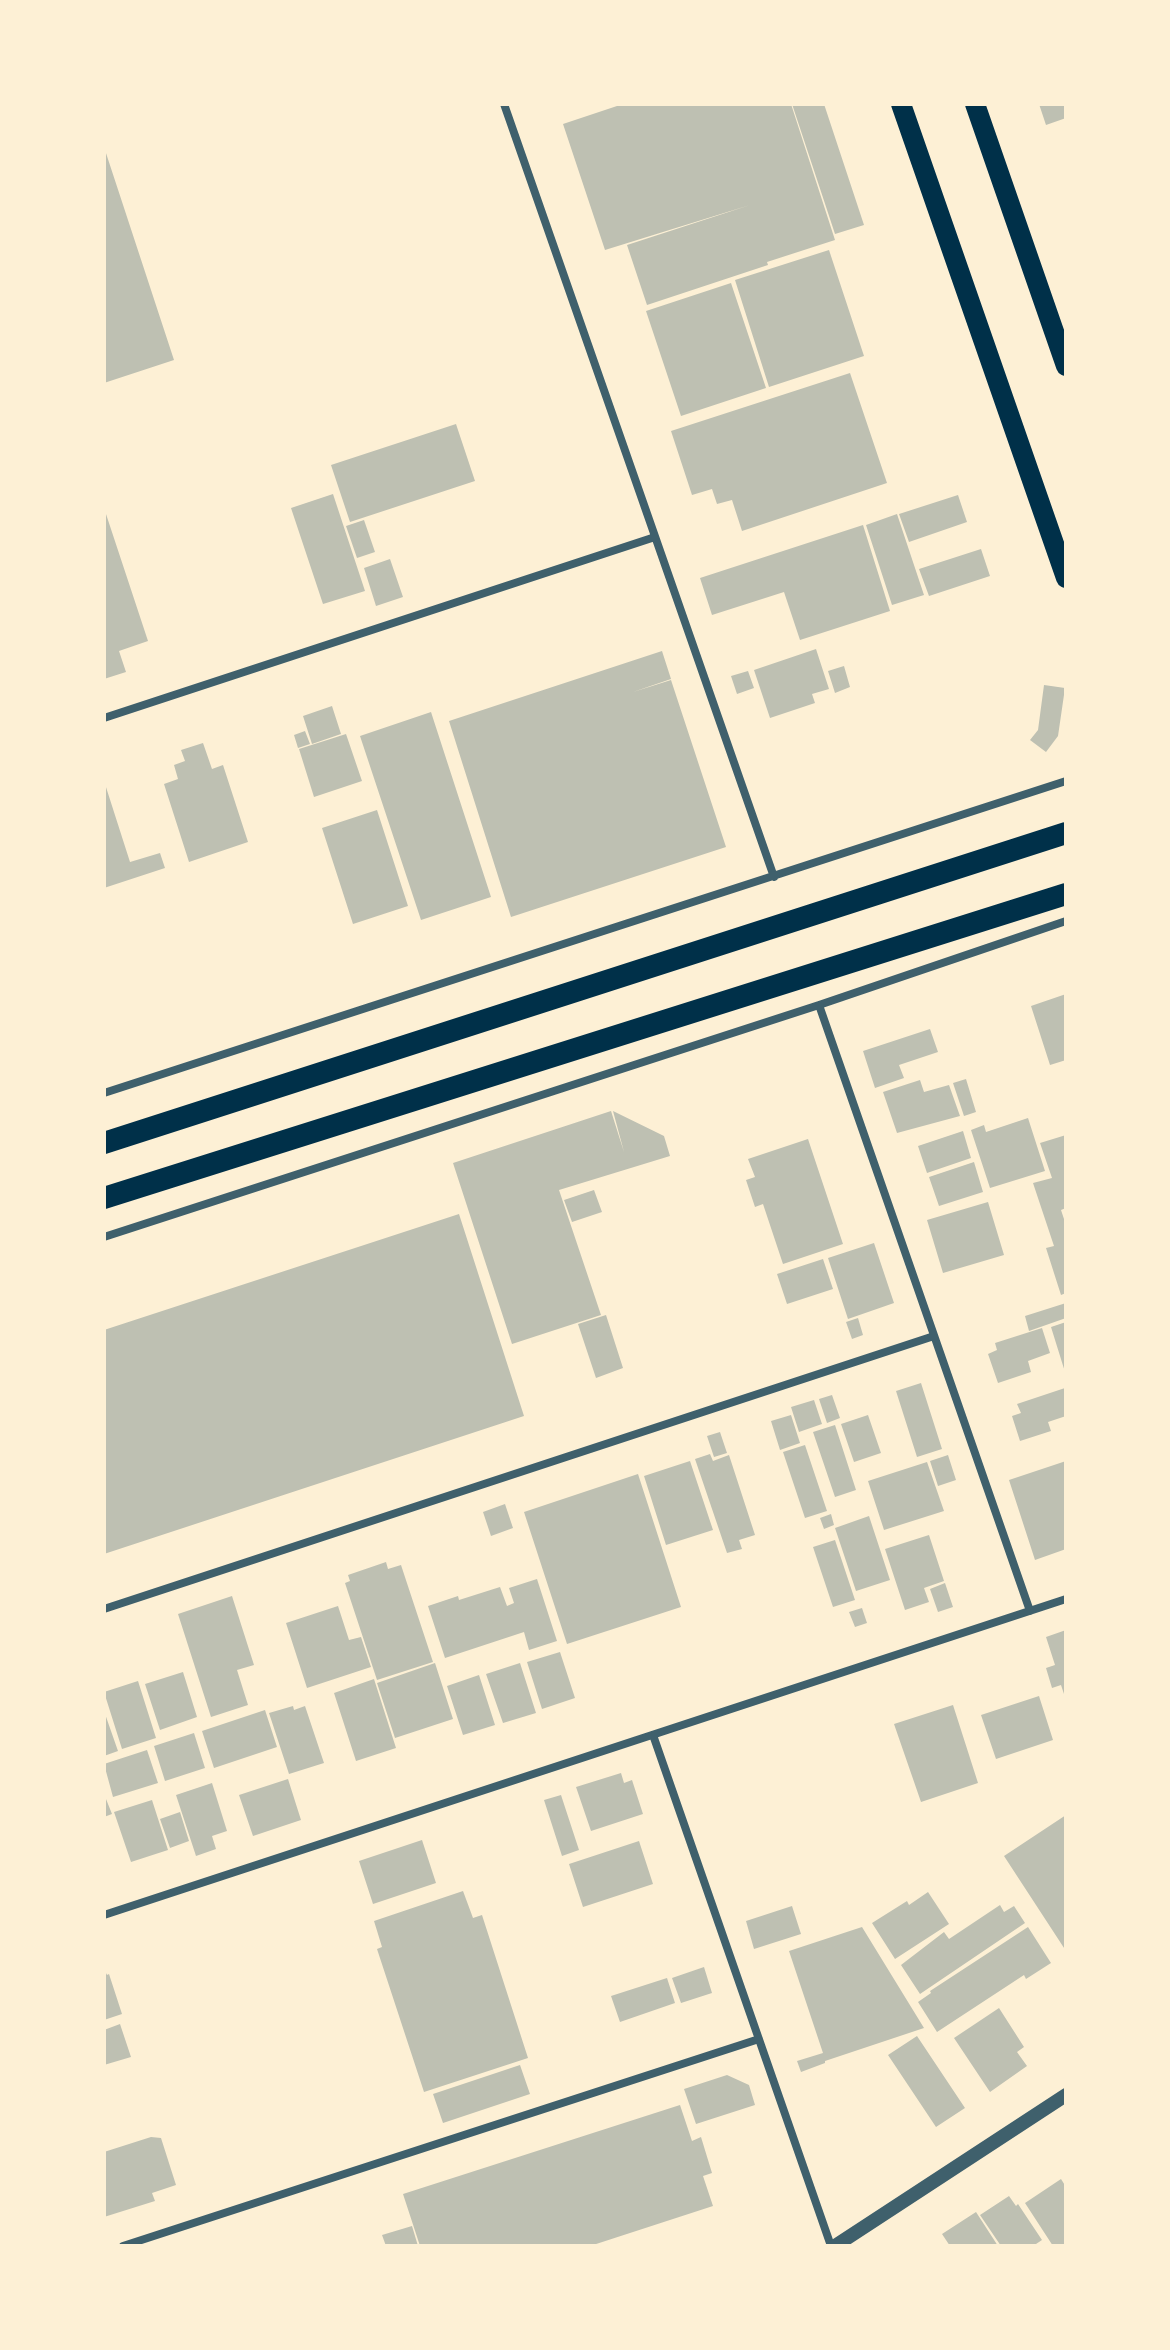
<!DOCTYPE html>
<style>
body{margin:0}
#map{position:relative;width:1170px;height:2350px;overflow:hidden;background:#fdf0d5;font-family:"Work Sans",sans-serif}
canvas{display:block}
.frame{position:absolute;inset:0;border:106px solid #fdf0d5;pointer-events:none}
</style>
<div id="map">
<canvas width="1170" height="2350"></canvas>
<div class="frame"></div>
</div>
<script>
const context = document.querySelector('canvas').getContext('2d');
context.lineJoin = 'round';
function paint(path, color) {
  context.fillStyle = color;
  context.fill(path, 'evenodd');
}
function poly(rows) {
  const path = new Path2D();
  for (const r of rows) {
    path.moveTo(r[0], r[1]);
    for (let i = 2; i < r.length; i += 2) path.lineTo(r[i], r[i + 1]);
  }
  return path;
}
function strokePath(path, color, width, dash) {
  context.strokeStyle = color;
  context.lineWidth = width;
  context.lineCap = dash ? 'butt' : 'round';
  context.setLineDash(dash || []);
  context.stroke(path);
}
paint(poly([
 [623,104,791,104,835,240,767,262,768,265,647,305,627,245,750,205,605,250,563,124],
 [792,104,824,104,864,225,835,234],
 [1039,104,1066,104,1066,118,1046,125],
 [104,147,174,360,104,383],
 [829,250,864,356,769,387,735,280],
 [731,283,766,388,681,416,646,311],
 [850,373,887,483,742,531,732,500,717,504,712,489,692,495,671,431],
 [456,424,475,481,350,522,331,465],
 [333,494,365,591,323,604,291,508],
 [958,495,967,522,909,542,899,514],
 [105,511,148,641,119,651,126,672,104,679],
 [897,514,924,595,892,605,866,525],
 [364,520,375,552,357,558,346,526],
 [863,525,890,611,800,640,784,592,712,615,700,578],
 [981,549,990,576,929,596,919,569],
 [390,559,403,597,376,606,364,568],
 [816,649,829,689,812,694,815,703,770,718,754,670],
 [662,651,671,679,633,692,671,680,726,847,511,917,449,721],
 [844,666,850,687,835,693,828,671],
 [748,671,754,688,737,694,731,676],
 [1044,685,1065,688,1058,736,1046,752,1030,740,1038,730],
 [332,706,341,734,312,744,303,716],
 [431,712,491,897,421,920,360,736],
 [305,731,310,744,298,748,294,735],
 [346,734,362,781,314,797,299,749],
 [203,743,212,769,223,765,248,842,189,862,164,784,178,779,174,765,185,761,181,750],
 [105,784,130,862,160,853,165,868,104,888],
 [377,810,408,906,353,924,322,828],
 [1066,994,1066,1060,1050,1065,1031,1006],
 [930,1029,938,1052,899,1065,904,1078,875,1088,863,1051],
 [966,1079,976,1112,964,1116,953,1083],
 [920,1080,924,1092,949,1085,960,1116,897,1133,883,1092],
 [611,1111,624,1152,613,1111,664,1136,670,1156,559,1190,601,1315,512,1344,453,1163],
 [1028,1118,1045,1171,990,1188,971,1130,984,1125,986,1132],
 [963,1131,971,1158,927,1173,918,1146],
 [1066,1135,1066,1208,1061,1210,1066,1225,1066,1293,1061,1295,1046,1248,1054,1246,1033,1183,1052,1178,1040,1143],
 [808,1139,843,1244,783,1264,763,1204,755,1207,746,1180,755,1177,748,1159],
 [974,1162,983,1192,939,1206,929,1177],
 [594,1190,602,1212,572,1222,564,1200],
 [988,1202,1004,1255,943,1273,927,1220],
 [459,1214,524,1416,104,1554,104,1330],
 [874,1243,894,1303,848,1319,828,1258],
 [823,1259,833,1289,787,1304,777,1274],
 [1066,1303,1066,1318,1029,1331,1025,1316],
 [606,1315,623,1368,596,1378,578,1324],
 [858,1318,863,1335,852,1339,846,1322],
 [1066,1322,1066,1372,1065,1372,1051,1327],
 [1042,1328,1050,1353,1028,1361,1031,1372,998,1383,988,1354,997,1350,995,1343],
 [921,1383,942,1449,917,1457,896,1391],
 [1065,1388,1066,1416,1048,1422,1051,1431,1020,1441,1012,1416,1021,1413,1017,1404],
 [832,1395,840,1418,827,1423,819,1399],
 [814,1400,822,1424,799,1432,791,1407],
 [791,1415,800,1443,780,1450,771,1421],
 [868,1415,881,1453,854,1462,841,1424],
 [835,1425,856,1490,835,1497,813,1432],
 [720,1432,727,1453,714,1457,707,1436],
 [805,1445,827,1511,805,1518,783,1452],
 [710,1454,713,1461,729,1455,755,1535,739,1540,742,1549,727,1553,695,1459],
 [948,1455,956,1480,938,1486,930,1461],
 [690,1461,713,1530,666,1545,644,1476],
 [1066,1461,1066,1549,1035,1560,1009,1480],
 [927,1462,944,1511,884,1530,868,1481],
 [638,1474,681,1607,567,1644,524,1512],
 [505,1504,513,1528,491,1536,483,1512],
 [831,1514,834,1525,824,1529,820,1518],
 [869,1516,890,1580,856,1591,835,1528],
 [929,1535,944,1581,924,1588,929,1602,905,1610,885,1549],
 [835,1540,855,1600,833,1607,813,1547],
 [386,1562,388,1569,401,1565,433,1662,377,1680,345,1583,350,1581,348,1575],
 [537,1579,557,1641,529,1650,524,1632,445,1658,428,1606,458,1596,459,1600,500,1587,507,1606,514,1603,509,1588],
 [945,1583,953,1607,938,1612,930,1589],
 [232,1596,254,1665,237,1670,248,1705,211,1717,178,1614],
 [338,1606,349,1640,361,1637,371,1667,307,1688,286,1623],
 [862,1608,867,1623,855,1627,849,1612],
 [1066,1630,1066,1697,1065,1697,1061,1685,1052,1688,1046,1668,1055,1665,1046,1637],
 [560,1652,575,1698,542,1709,527,1662],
 [435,1663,453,1719,395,1738,377,1683],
 [520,1663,536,1713,503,1723,486,1674],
 [183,1672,197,1717,160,1730,145,1684],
 [479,1675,495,1725,463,1735,447,1686],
 [374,1679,396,1748,356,1761,334,1693],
 [138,1681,156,1738,122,1749,104,1692],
 [1039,1696,1053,1740,996,1759,981,1715],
 [953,1705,978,1783,921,1802,894,1724],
 [293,1706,294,1710,305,1706,324,1763,289,1774,269,1713],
 [265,1710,277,1747,214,1768,202,1731],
 [104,1711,118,1751,104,1756],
 [194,1733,205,1768,165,1781,154,1746],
 [147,1750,158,1783,113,1797,104,1764],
 [621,1773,624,1783,632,1780,643,1814,591,1831,576,1787],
 [288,1779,301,1820,253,1836,239,1795],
 [212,1783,227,1831,212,1836,216,1849,196,1856,176,1795],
 [104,1794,112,1814,104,1817],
 [561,1795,579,1850,562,1856,544,1800],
 [152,1800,168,1850,131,1862,114,1812],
 [180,1812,189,1841,170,1848,160,1819],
 [1066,1815,1066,1951,1004,1856],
 [422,1840,436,1883,373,1904,359,1861],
 [639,1841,653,1884,583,1907,569,1864],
 [463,1891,473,1918,482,1915,528,2058,424,2092,377,1949,382,1947,374,1921],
 [928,1892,949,1924,895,1959,872,1923,907,1901,909,1905],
 [1000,1905,1004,1912,1014,1906,1025,1923,920,1994,901,1965,944,1932,949,1939],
 [792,1906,801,1934,754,1949,746,1921],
 [862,1927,924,2028,825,2061,825,2063,801,2072,797,2061,823,2053,789,1951],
 [1028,1927,1051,1963,1026,1979,1024,1975,937,2032,918,2002,931,1993,930,1991],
 [704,1967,712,1993,681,2003,672,1978],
 [104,1969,107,1975,109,1974,122,2014,104,2020],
 [667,1978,675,2003,620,2022,611,1996],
 [999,2008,1024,2047,1017,2052,1027,2066,990,2092,954,2038],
 [120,2024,131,2057,104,2065,104,2030],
 [917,2036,965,2108,936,2127,888,2055],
 [520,2065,530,2094,443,2123,433,2094],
 [727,2075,749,2085,755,2105,696,2124,684,2089],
 [680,2105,692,2141,701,2137,712,2173,703,2176,713,2206,590,2246,420,2246,403,2194],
 [151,2137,161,2138,176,2185,152,2193,155,2201,104,2217,104,2152],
 [1061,2179,1066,2187,1066,2246,1053,2246,1025,2203],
 [1009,2196,1016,2206,1018,2204,1042,2240,1033,2246,1001,2246,980,2215],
 [976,2212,998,2246,950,2246,942,2234],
 [412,2226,418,2246,386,2246,382,2235]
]), '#bec0b2');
strokePath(poly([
 [504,104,774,877],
 [104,718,655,537],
 [819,1005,1030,1611],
 [104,1093,1066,781],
 [104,1237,819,1005,1066,921],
 [104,1609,934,1336],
 [653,1735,831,2246],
 [104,1915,1066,1599],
 [123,2246,759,2039]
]), '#3f606c', 8);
strokePath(poly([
 [835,2246,1066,2095]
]), '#3f606c', 14);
strokePath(poly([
 [901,104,1066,578],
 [975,104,1066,366]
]), '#003049', 20);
strokePath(poly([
 [104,1143,1066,833],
 [104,1198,1066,894]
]), '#003049', 22);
</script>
